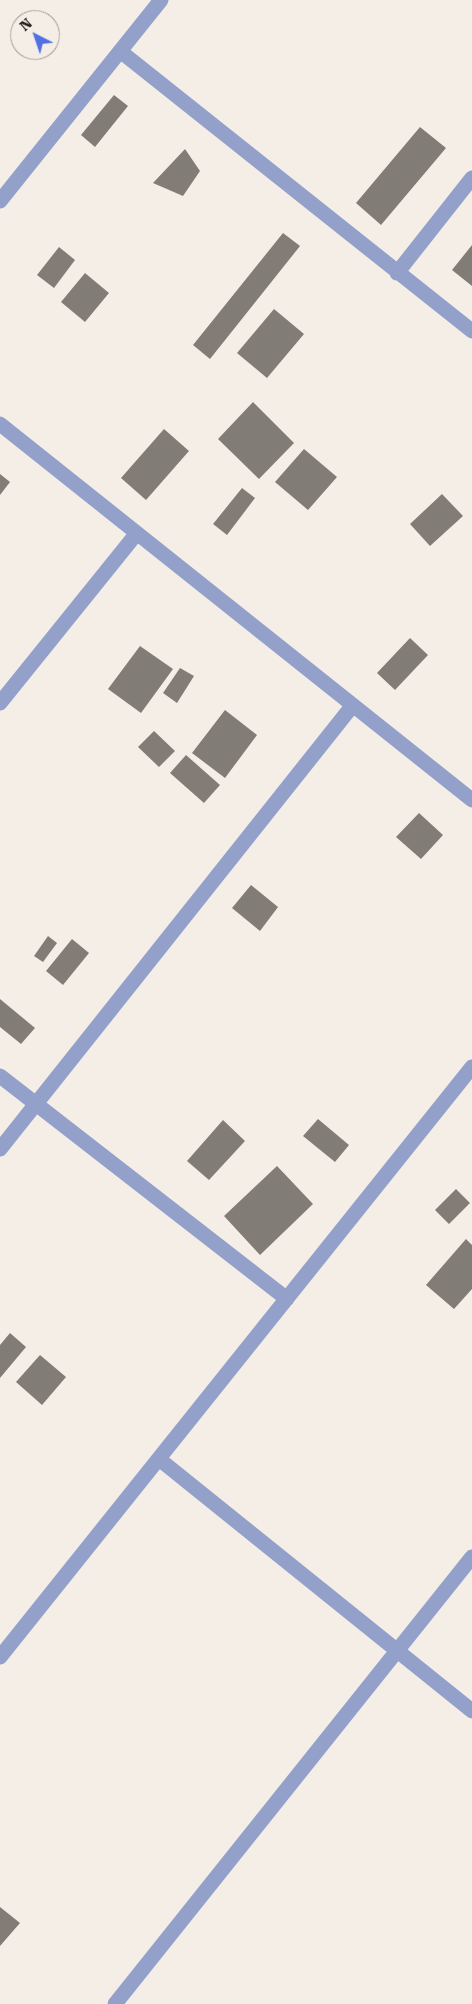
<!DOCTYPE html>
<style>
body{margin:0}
#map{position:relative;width:472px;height:2004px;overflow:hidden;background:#f4eee7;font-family:"Roboto Serif",serif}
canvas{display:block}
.north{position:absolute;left:10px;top:10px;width:50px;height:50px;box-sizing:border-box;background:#f4eee7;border:1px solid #9f9a95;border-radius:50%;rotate:319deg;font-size:14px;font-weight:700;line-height:20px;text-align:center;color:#1f1d1a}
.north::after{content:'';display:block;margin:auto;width:18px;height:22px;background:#536fe4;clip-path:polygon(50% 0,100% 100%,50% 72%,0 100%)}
</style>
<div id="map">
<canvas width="472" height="2004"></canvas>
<div class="north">N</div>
</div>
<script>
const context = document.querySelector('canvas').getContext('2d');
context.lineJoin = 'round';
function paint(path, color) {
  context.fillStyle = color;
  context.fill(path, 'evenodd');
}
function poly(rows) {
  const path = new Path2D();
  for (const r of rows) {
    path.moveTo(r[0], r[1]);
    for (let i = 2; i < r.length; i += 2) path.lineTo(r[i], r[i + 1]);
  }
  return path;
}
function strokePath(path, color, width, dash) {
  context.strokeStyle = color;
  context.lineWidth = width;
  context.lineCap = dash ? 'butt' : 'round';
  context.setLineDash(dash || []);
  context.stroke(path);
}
paint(poly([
 [114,95,128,106,95,147,81,135],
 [420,127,446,148,381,225,356,203],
 [185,149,200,171,183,196,153,183],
 [283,233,300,246,210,359,193,345],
 [472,245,472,286,452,270],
 [59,247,75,260,54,288,37,275],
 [85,273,109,293,85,322,61,302],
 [274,309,304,334,267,378,237,353],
 [253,402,294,443,259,479,218,439],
 [164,429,189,451,146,500,121,478],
 [304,449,337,477,308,510,275,482],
 [0,474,10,482,0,495],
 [242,488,255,498,227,535,213,524],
 [442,494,463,516,430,546,410,524],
 [410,638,428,655,395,690,377,673],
 [140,646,173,669,141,713,108,689],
 [180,668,194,676,177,703,163,693],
 [225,710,257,735,225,778,192,753],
 [154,731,175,751,159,767,138,747],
 [186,755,220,785,204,803,170,773],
 [419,813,443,835,421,859,396,837],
 [251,885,278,907,260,931,232,908],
 [48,936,57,943,43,962,34,956],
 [72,939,89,953,63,985,46,971],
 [0,999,35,1028,21,1044,0,1027],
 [318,1119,349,1145,335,1162,303,1136],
 [223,1120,245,1141,209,1180,187,1161],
 [277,1166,313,1204,260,1255,224,1216],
 [456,1189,470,1203,449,1224,435,1210],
 [466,1239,472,1245,472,1289,454,1309,426,1285],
 [10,1333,26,1347,0,1378,0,1345],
 [40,1355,66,1377,42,1405,16,1382],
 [0,1907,20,1923,0,1946]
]), '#827c76');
strokePath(poly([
 [120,51,472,331],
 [0,201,161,0],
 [397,273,472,178],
 [0,424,472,800],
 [0,703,137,533],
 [0,1076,287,1299],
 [0,1149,353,705],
 [159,1459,472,1711],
 [0,1657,472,1067],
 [115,2004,472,1557]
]), '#92a0ca', 15);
</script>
